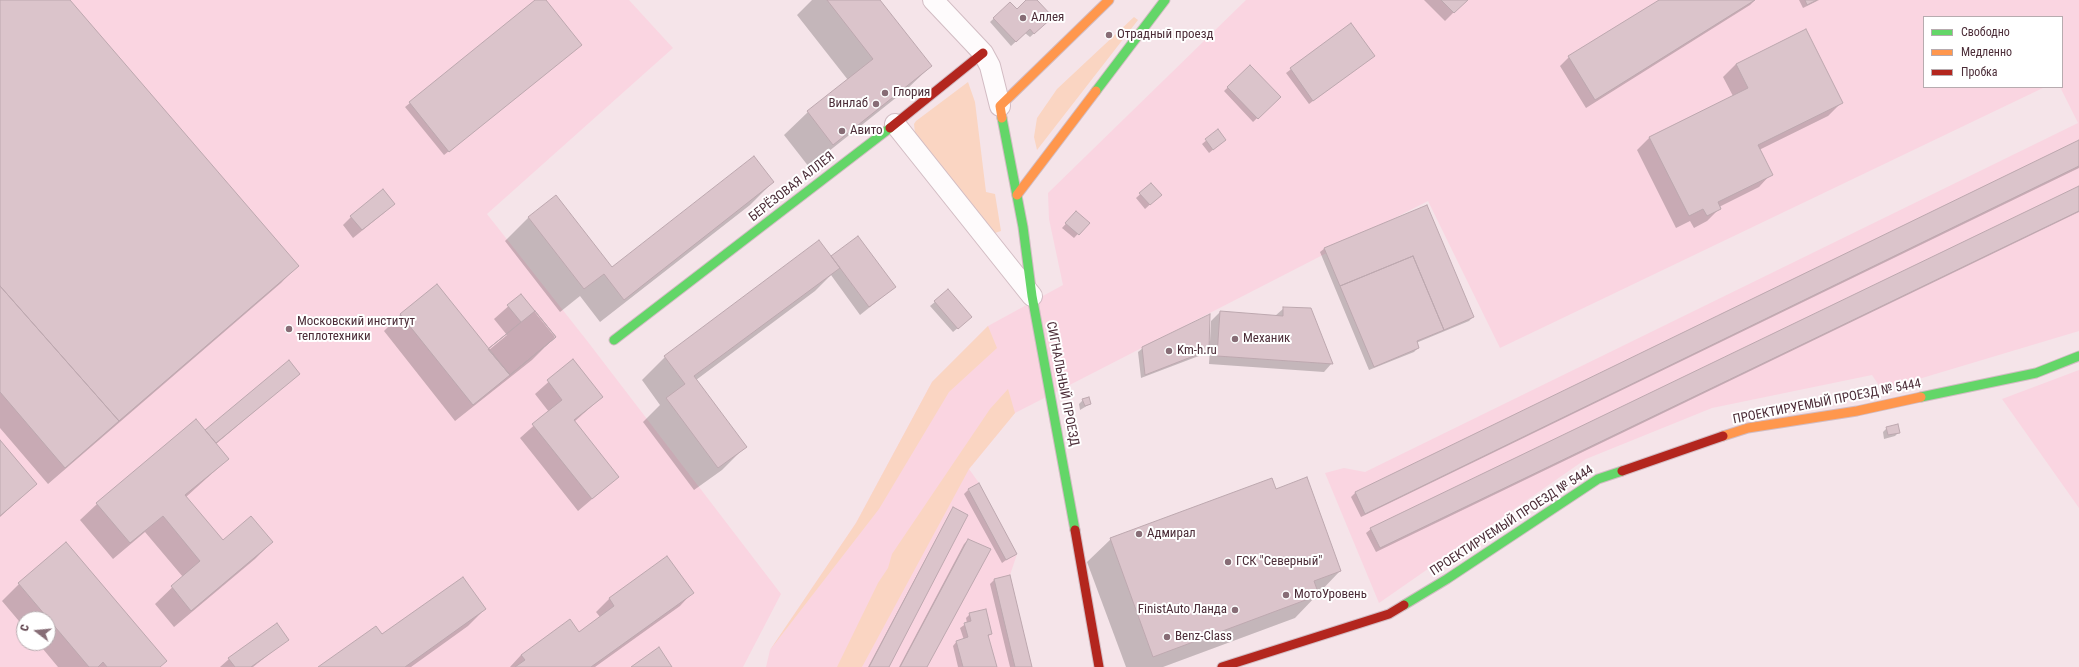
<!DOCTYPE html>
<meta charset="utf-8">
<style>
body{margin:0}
#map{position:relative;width:2079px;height:667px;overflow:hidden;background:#f5e4e9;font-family:"Roboto Condensed",sans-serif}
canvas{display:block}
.legend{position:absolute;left:1923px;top:16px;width:140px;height:72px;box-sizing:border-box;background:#fff;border:1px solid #b7abaf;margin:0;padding:5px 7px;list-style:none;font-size:12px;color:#4c2d38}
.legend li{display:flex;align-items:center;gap:8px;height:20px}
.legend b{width:20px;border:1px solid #b7abaf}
.north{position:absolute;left:16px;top:611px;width:40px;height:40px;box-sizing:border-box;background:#fff;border:1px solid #b7abaf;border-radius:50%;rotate:286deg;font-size:11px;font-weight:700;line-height:16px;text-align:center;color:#4c2d38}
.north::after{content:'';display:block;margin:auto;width:14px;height:18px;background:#876d76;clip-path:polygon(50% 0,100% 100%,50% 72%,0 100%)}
</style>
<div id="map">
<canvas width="2079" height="667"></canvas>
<ul class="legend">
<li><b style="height:5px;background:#63d668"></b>Свободно</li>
<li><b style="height:5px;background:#ff974d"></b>Медленно</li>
<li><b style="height:5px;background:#b3261e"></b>Пробка</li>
</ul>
<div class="north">С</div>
</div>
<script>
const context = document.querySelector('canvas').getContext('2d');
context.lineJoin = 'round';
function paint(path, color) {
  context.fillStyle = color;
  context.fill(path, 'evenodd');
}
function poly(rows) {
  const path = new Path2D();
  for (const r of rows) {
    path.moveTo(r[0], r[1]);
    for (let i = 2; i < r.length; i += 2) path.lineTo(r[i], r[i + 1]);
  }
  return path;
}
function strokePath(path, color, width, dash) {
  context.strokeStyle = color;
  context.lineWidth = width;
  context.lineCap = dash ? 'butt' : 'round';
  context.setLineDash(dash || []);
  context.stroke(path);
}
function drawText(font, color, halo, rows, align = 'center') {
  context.font = font + ' "Roboto Condensed",sans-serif';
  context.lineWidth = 4;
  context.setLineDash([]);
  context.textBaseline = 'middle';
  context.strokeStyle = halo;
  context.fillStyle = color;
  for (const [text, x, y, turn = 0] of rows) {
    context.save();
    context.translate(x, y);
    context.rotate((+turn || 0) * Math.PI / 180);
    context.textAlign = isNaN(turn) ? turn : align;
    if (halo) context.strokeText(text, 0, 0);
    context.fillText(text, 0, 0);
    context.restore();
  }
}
paint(poly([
 [0,0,629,0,673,48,487,214,588,342,781,594,743,667,0,667],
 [24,619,48,619,48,643,24,643],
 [1246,0,2079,0,2079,331,1882,390,1872,375,1712,408,1586,459,1379,603,1325,473,1344,468,1365,472,2078,123,2060,87,2062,87,2062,17,1924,17,1924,87,2045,87,1500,348,1428,201,1015,413,969,469,979,483,1017,554,1010,575,1032,667,766,667,770,650,856,523,932,382,988,326,1063,285,1049,219,1048,193],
 [2079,370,2079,508,2002,399]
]), '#fad5e1');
paint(poly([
 [1134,17,1138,20,1037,150,1034,137,1037,118,1057,89],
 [968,82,975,102,986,192,995,194,1001,231,995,233,919,140,915,133,914,124,916,121],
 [988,326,997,348,949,392,879,509,770,650,856,523,932,382],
 [1008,389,1015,413,969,469,862,667,837,667,878,583,888,568,892,554,990,409]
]), '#fad5c2');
paint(poly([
 [0,0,69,0,297,266,281,283,48,484,0,428],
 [537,0,544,0,576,49,444,155,405,107],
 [812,0,879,0,931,66,907,89,809,167,784,135,808,112,848,80,797,15],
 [1028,0,1036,0,1052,17,1030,37,1025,33,1011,46,990,22,1010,3,1017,10],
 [1424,0,1466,0,1445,21],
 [1660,0,1755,0,1750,5,1586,108,1560,66,1569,57],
 [1799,0,1819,0,1803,8],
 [1351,24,1369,59,1309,104,1286,73],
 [1736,64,1841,103,1828,116,1759,150,1771,174,1759,187,1719,207,1720,208,1707,221,1694,228,1690,221,1676,228,1637,150,1650,137,1733,96,1723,77],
 [1250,66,1279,97,1253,122,1224,91],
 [1218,131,1225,140,1209,153,1202,144],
 [2079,141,2079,168,1361,517,1351,497,1355,493],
 [773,182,750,205,600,322,580,296,560,312,505,241,528,218,556,196,612,268],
 [1151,184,1156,199,1145,209,1136,198],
 [2079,187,2079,212,1376,552,1366,533,1371,529],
 [385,212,353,238,343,225,351,217],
 [1072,217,1088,223,1074,238,1062,228],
 [1325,248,1473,317,1469,321,1416,343,1418,348,1414,352,1369,370,1320,252],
 [831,257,895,287,860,315,831,275,815,291,696,380,745,447,722,470,694,490,643,422,660,405,642,380,665,357],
 [437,285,489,350,507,335,494,319,521,295,555,337,532,360,455,421,384,331,400,315],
 [948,291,966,321,953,332,930,306],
 [1284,308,1332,363,1324,372,1209,364,1210,348,1204,354,1141,378,1138,352,1143,348,1210,341,1211,321,1220,312,1275,316],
 [573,360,602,397,574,422,618,477,578,511,520,438,549,412,535,394],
 [298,374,216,444,228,459,186,497,223,542,272,542,255,559,174,627,155,604,183,577,145,532,113,559,80,520,97,504,205,431],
 [1083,400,1090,404,1080,410,1079,404],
 [1887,428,1899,432,1895,436,1884,439,1883,432],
 [0,441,36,484,0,517],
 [968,490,1016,553,1002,563,964,494],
 [1276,490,1340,571,1295,618,1163,667,1126,667,1087,562,1111,539],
 [954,509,888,667,868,667,950,513],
 [968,540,926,667,899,667,964,544],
 [667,557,692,593,680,606,595,667,510,667,521,655,579,633,600,617,596,612,609,599],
 [994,580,1031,667,1010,667,990,584],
 [19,584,159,667,58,667,38,643,48,643,48,619,24,619,24,627,2,601],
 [485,609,468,626,411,667,320,667,381,636],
 [970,614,991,633,988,637,996,667,958,667,953,646,957,641,964,640,960,628,967,623,966,618],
 [288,639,253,667,220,667,229,659]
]), '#0003');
const building = poly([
 [0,0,70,0,299,266,119,421,0,286,0,0],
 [535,0,546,0,582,45,449,152,409,102,535,0],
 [827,0,880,0,932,66,833,145,807,111,873,59,827,0],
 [1026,0,1037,0,1053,17,1034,34,1030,29,1016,42,993,18,1010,2,1017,9,1026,0],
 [1441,0,1468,0,1454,13,1441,0],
 [1659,0,1755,0,1595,100,1568,56,1659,0],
 [1805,0,1817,0,1807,5,1805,0],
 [1351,23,1375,56,1313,101,1290,68,1351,23],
 [1806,29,1843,103,1758,145,1773,175,1718,202,1721,209,1707,216,1703,209,1689,216,1649,137,1748,88,1736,64,1806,29],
 [1250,65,1281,97,1258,119,1227,87,1250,65],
 [1218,129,1226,140,1213,150,1205,139,1218,129],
 [2079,140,2079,166,1365,514,1355,492,2079,140],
 [754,156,774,182,624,300,604,274,584,289,528,217,556,195,612,267,754,156],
 [1151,183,1162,195,1150,205,1139,193,1151,183],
 [2079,186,2079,211,1380,548,1370,528,2079,186],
 [383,189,395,204,362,230,350,216,383,189],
 [1427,205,1474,317,1444,330,1413,256,1340,286,1324,248,1427,205],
 [1076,211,1090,223,1079,235,1065,223,1076,211],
 [858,236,896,287,869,307,831,256,858,236],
 [819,240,840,268,694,376,747,447,718,468,666,398,685,384,664,356,819,240],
 [1413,256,1444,330,1417,341,1419,348,1374,367,1340,286,1413,256],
 [437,284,510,375,473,405,400,314,437,284],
 [0,286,119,421,65,468,0,392,0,286],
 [948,289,972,317,958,329,934,301,948,289],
 [521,294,556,337,510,375,488,349,521,322,507,305,521,294],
 [1283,307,1311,308,1333,364,1217,356,1220,311,1283,316,1283,307],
 [535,311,556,337,510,375,488,349,535,311],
 [1210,314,1209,350,1145,375,1142,347,1210,314],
 [573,359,603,397,574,420,619,477,592,499,532,424,562,400,547,380,573,359],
 [289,360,300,374,216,443,205,430,289,360],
 [1089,397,1091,404,1085,406,1082,399,1089,397],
 [196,419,229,459,185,495,223,540,251,516,273,542,191,611,171,586,200,561,163,516,130,543,96,503,196,419],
 [1898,424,1900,433,1888,435,1886,427,1898,424],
 [0,440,37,484,0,516,0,440],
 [1307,477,1341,571,1314,581,1319,595,1153,657,1110,538,1272,478,1276,489,1307,477],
 [979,483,1017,554,1006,560,968,489,979,483],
 [953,507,968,515,889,667,869,667,953,507],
 [968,539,991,549,927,667,900,667,968,539],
 [66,542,167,661,160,667,107,667,103,662,98,667,89,667,18,583,66,542],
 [667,556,694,593,591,667,515,667,525,660,521,655,570,619,579,632,614,606,609,598,667,556],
 [1010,575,1032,667,1015,667,994,579,1010,575],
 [463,577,486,609,405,667,318,667,376,626,382,634,463,577],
 [986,609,992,634,988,635,997,667,963,667,956,641,968,637,964,623,971,621,969,613,986,609],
 [277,623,289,640,251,667,235,667,228,658,277,623],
 [659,647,672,667,631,667,659,647]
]);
paint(building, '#dbc4cb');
strokePath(building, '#bda8af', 1);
const street = poly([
 [933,0,983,53,990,66,1000,106],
 [895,124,1032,296]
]);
const fast = poly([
 [1096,91,1165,0],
 [1002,118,1023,227,1032,296,1075,530],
 [614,340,890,128],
 [1921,397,2036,373,2079,356],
 [1404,605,1447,579,1598,479,1622,471]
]);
const slow = poly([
 [1002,118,1000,106,1109,0],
 [1017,195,1096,91],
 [1723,436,1748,428,1857,411,1921,397]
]);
const jam = poly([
 [890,128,983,53],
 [1622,471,1723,436],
 [1075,530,1099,667],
 [1222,667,1389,614,1404,605]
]);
strokePath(street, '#d2bcc3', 22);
strokePath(fast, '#d2bcc3', 11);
strokePath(slow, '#d2bcc3', 11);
strokePath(jam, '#d2bcc3', 11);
strokePath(street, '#fefbfc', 20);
strokePath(fast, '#63d668', 9);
strokePath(slow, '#ff974d', 9);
strokePath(jam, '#b3261e', 9);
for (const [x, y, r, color] of [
 [1023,18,4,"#876d76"],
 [1109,35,4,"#876d76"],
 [885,93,4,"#876d76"],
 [876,104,4,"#876d76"],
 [842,131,4,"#876d76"],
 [289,329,4,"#876d76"],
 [1235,339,4,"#876d76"],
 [1169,351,4,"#876d76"],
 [1139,534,4,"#876d76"],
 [1228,562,4,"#876d76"],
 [1286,595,4,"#876d76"],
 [1235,610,4,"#876d76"],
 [1167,637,4,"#876d76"]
]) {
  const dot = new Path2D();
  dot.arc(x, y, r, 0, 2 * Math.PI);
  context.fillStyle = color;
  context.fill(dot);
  strokePath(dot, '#fff', 1.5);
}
drawText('13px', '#4c2d38', '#fff', [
 ["Аллея",1031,18],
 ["Отрадный проезд",1117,35],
 ["Глория",893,93],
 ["Винлаб",868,104,"right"],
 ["Авито",850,131],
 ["Московский институт",297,322],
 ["теплотехники",297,337],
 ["Механик",1243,339],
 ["Km-h.ru",1177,351],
 ["Адмирал",1147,534],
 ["ГСК \"Северный\"",1236,562],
 ["МотоУровень",1294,595],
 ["FinistAuto Ланда",1227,610,"right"],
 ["Benz-Class",1175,637]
], 'left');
drawText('13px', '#4c2d38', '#fff', [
 ["БЕРЁЗОВАЯ АЛЛЕЯ",792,187,-38],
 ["СИГНАЛЬНЫЙ ПРОЕЗД",1062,384,79],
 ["ПРОЕКТИРУЕМЫЙ ПРОЕЗД № 5444",1827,402,-11],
 ["ПРОЕКТИРУЕМЫЙ ПРОЕЗД № 5444",1512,521,-33]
]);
</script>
